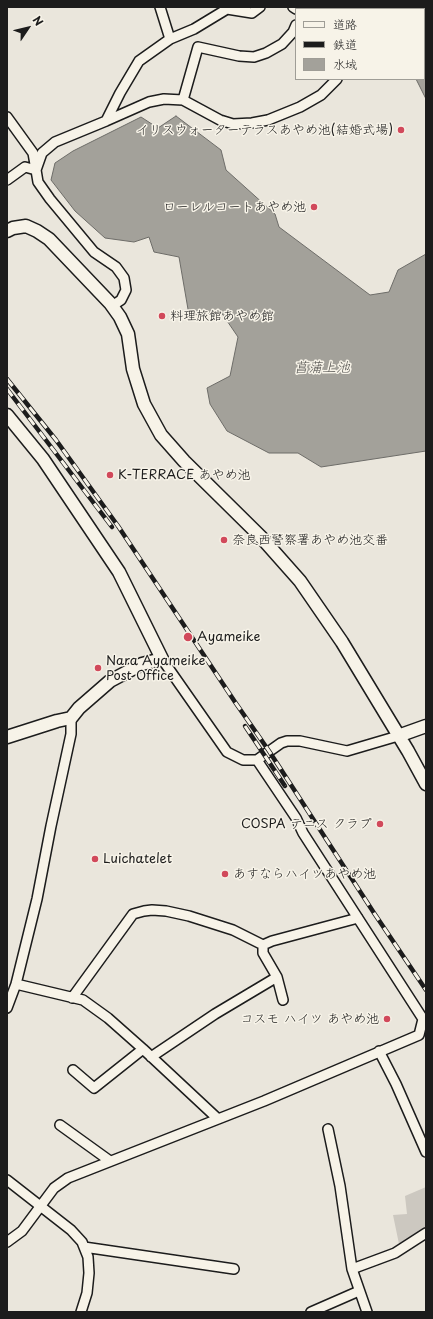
<!DOCTYPE html>
<meta charset="utf-8">
<style>
body{margin:0}
#map{position:relative;width:433px;height:1319px;overflow:hidden;background:#eae6dc;font-family:"Playpen Sans","Klee One",sans-serif}
canvas{display:block}
.frame{position:absolute;inset:0;border:8px solid #1c1c1c;pointer-events:none}
.legend{position:absolute;left:295px;top:8px;width:130px;height:72px;box-sizing:border-box;background:#f7f3e8;border:1px solid #9f9d96;margin:0;padding:5px 7px;list-style:none;font-size:12px;color:#1c1c1c}
.legend li{display:flex;align-items:center;gap:8px;height:20px}
.legend b{width:20px;border:1px solid #9f9d96}
.north{position:absolute;left:8px;top:8px;width:40px;height:40px;-webkit-text-stroke:3px #f7f3e8;paint-order:stroke;rotate:55deg;font-size:11px;font-weight:700;line-height:16px;text-align:center;color:#1c1c1c}
.north::after{content:'';display:block;margin:auto;width:14px;height:18px;background:#1c1c1c;clip-path:polygon(50% 0,100% 100%,50% 72%,0 100%)}
</style>
<div id="map">
<canvas width="433" height="1319"></canvas>
<div class="frame"></div>
<ul class="legend">
<li><b style="height:5px;background:#f7f3e8"></b>道路</li>
<li><b style="height:5px;background:#1c1c1c"></b>鉄道</li>
<li><b style="height:11px;background:#a3a19a"></b>水域</li>
</ul>
<div class="north">N</div>
</div>
<script>
const context = document.querySelector('canvas').getContext('2d');
context.lineJoin = 'round';
function paint(path, color) {
  context.fillStyle = color;
  context.fill(path, 'evenodd');
}
function poly(rows) {
  const path = new Path2D();
  for (const r of rows) {
    path.moveTo(r[0], r[1]);
    for (let i = 2; i < r.length; i += 2) path.lineTo(r[i], r[i + 1]);
  }
  return path;
}
function strokePath(path, color, width, dash) {
  context.strokeStyle = color;
  context.lineWidth = width;
  context.lineCap = dash ? 'butt' : 'round';
  context.setLineDash(dash || []);
  context.stroke(path);
}
function drawText(font, color, halo, rows, align = 'center') {
  context.font = font + ' "Playpen Sans","Klee One",sans-serif';
  context.lineWidth = 3;
  context.setLineDash([]);
  context.textBaseline = 'middle';
  context.strokeStyle = halo;
  context.fillStyle = color;
  for (const [text, x, y, turn = 0] of rows) {
    context.save();
    context.translate(x, y);
    context.rotate((+turn || 0) * Math.PI / 180);
    context.textAlign = isNaN(turn) ? turn : align;
    if (halo) context.strokeText(text, 0, 0);
    context.fillText(text, 0, 0);
    context.restore();
  }
}
paint(poly([
 [426,1187,426,1227,399,1244,393,1215,407,1214,405,1196]
]), '#ccc8c0');
const water = poly([
 [412,7,426,7,426,99,416,79,424,79,424,9,409,9,412,7],
 [176,116,221,150,226,170,275,214,279,227,370,295,389,292,398,270,426,254,426,451,321,467,298,453,269,453,227,431,210,404,207,388,230,376,238,337,221,312,189,315,179,257,154,252,149,237,134,242,105,238,75,211,51,180,55,163,73,151,141,117,158,128,176,116]
]);
paint(water, '#a3a19a');
strokePath(water, '#6d6c68', 1);
const street = poly([
 [160,7,170,39],
 [293,7,296,9],
 [304,9,305,7],
 [376,9,377,7],
 [183,100,198,47,239,56,254,57,266,53,282,44,293,32,296,25],
 [7,117,33,153,36,170,25,167,7,180],
 [106,121,149,102,164,99,183,100,220,120,233,124,252,123,268,120,300,107,321,95,337,79],
 [112,306,121,300,126,290,124,278,116,267,94,252,50,199,38,182,36,170,42,153,55,142,106,121,120,93,139,61,170,39,194,29,227,9,252,13,260,7],
 [162,659,227,752,243,760,257,760,281,743,287,741,300,741,347,751,398,736],
 [263,945,272,941,358,918],
 [16,984,83,1000,108,1018,143,1049,218,1119],
 [72,998,133,914,144,911,152,910,166,911,189,916,233,930,263,945,263,953,277,977,283,1000],
 [7,1008,16,984,37,899,51,826,71,734,71,718],
 [379,1051,396,1084,426,1152],
 [151,1057,215,1014,277,977],
 [73,1070,94,1088,143,1049],
 [60,1125,110,1161],
 [328,1129,340,1186,352,1269,367,1312],
 [7,1180,71,1230,82,1242,88,1257,89,1273,87,1293,81,1312],
 [7,1242,22,1231,54,1188,68,1178,264,1101,419,1035,423,1019,303,833,296,818,257,760],
 [84,1247,234,1269],
 [352,1269,395,1253,426,1233],
 [311,1312,359,1291]
]);
const secondary = poly([
 [7,231,13,228,26,226,37,231,49,239,110,303,120,317,128,334,133,369,144,404,161,435,184,461,261,537,300,581,342,642,408,751,426,784],
 [7,415,43,459,119,572,162,659,142,664,110,681,79,708,71,718,57,721,7,737],
 [398,736,426,726]
]);
strokePath(street, '#1c1c1c', 12);
strokePath(secondary, '#1c1c1c', 15);
strokePath(street, '#f7f3e8', 9);
strokePath(secondary, '#f7f3e8', 12);
const rail = poly([
 [7,379,56,440,118,526,235,702,269,751,374,913,426,990],
 [7,389,112,527],
 [245,726,285,786]
]);
strokePath(rail, '#1c1c1c', 4.5);
strokePath(rail, '#f7f3e8', 3, [9]);
for (const [x, y, r, color] of [
 [401,130,4,"#d1495b"],
 [314,207,4,"#d1495b"],
 [162,316,4,"#d1495b"],
 [110,475,4,"#d1495b"],
 [224,540,4,"#d1495b"],
 [188,637,5,"#d1495b"],
 [98,668,4,"#d1495b"],
 [380,824,4,"#d1495b"],
 [95,859,4,"#d1495b"],
 [225,874,4,"#d1495b"],
 [387,1019,4,"#d1495b"]
]) {
  const dot = new Path2D();
  dot.arc(x, y, r, 0, 2 * Math.PI);
  context.fillStyle = color;
  context.fill(dot);
  strokePath(dot, '#f7f3e8', 1.5);
}
drawText('13px', '#1c1c1c', '#f7f3e8', [
 ["イリスウォーターテラスあやめ池(結婚式場)",393,130,"right"],
 ["ローレルコートあやめ池",306,207,"right"],
 ["料理旅館あやめ館",170,316],
 ["K-TERRACE あやめ池",118,475],
 ["奈良西警察署あやめ池交番",232,540],
 ["Ayameike",197,637],
 ["Nara Ayameike",106,661],
 ["Post Office",106,676],
 ["COSPA テニス クラブ",372,824,"right"],
 ["Luichatelet",103,859],
 ["あすならハイツあやめ池",233,874],
 ["コスモ ハイツ あやめ池",379,1019,"right"]
], 'left');
drawText('italic 14px', '#52514e', '#f7f3e8', [
 ["菖蒲上池",322,368]
]);
</script>
